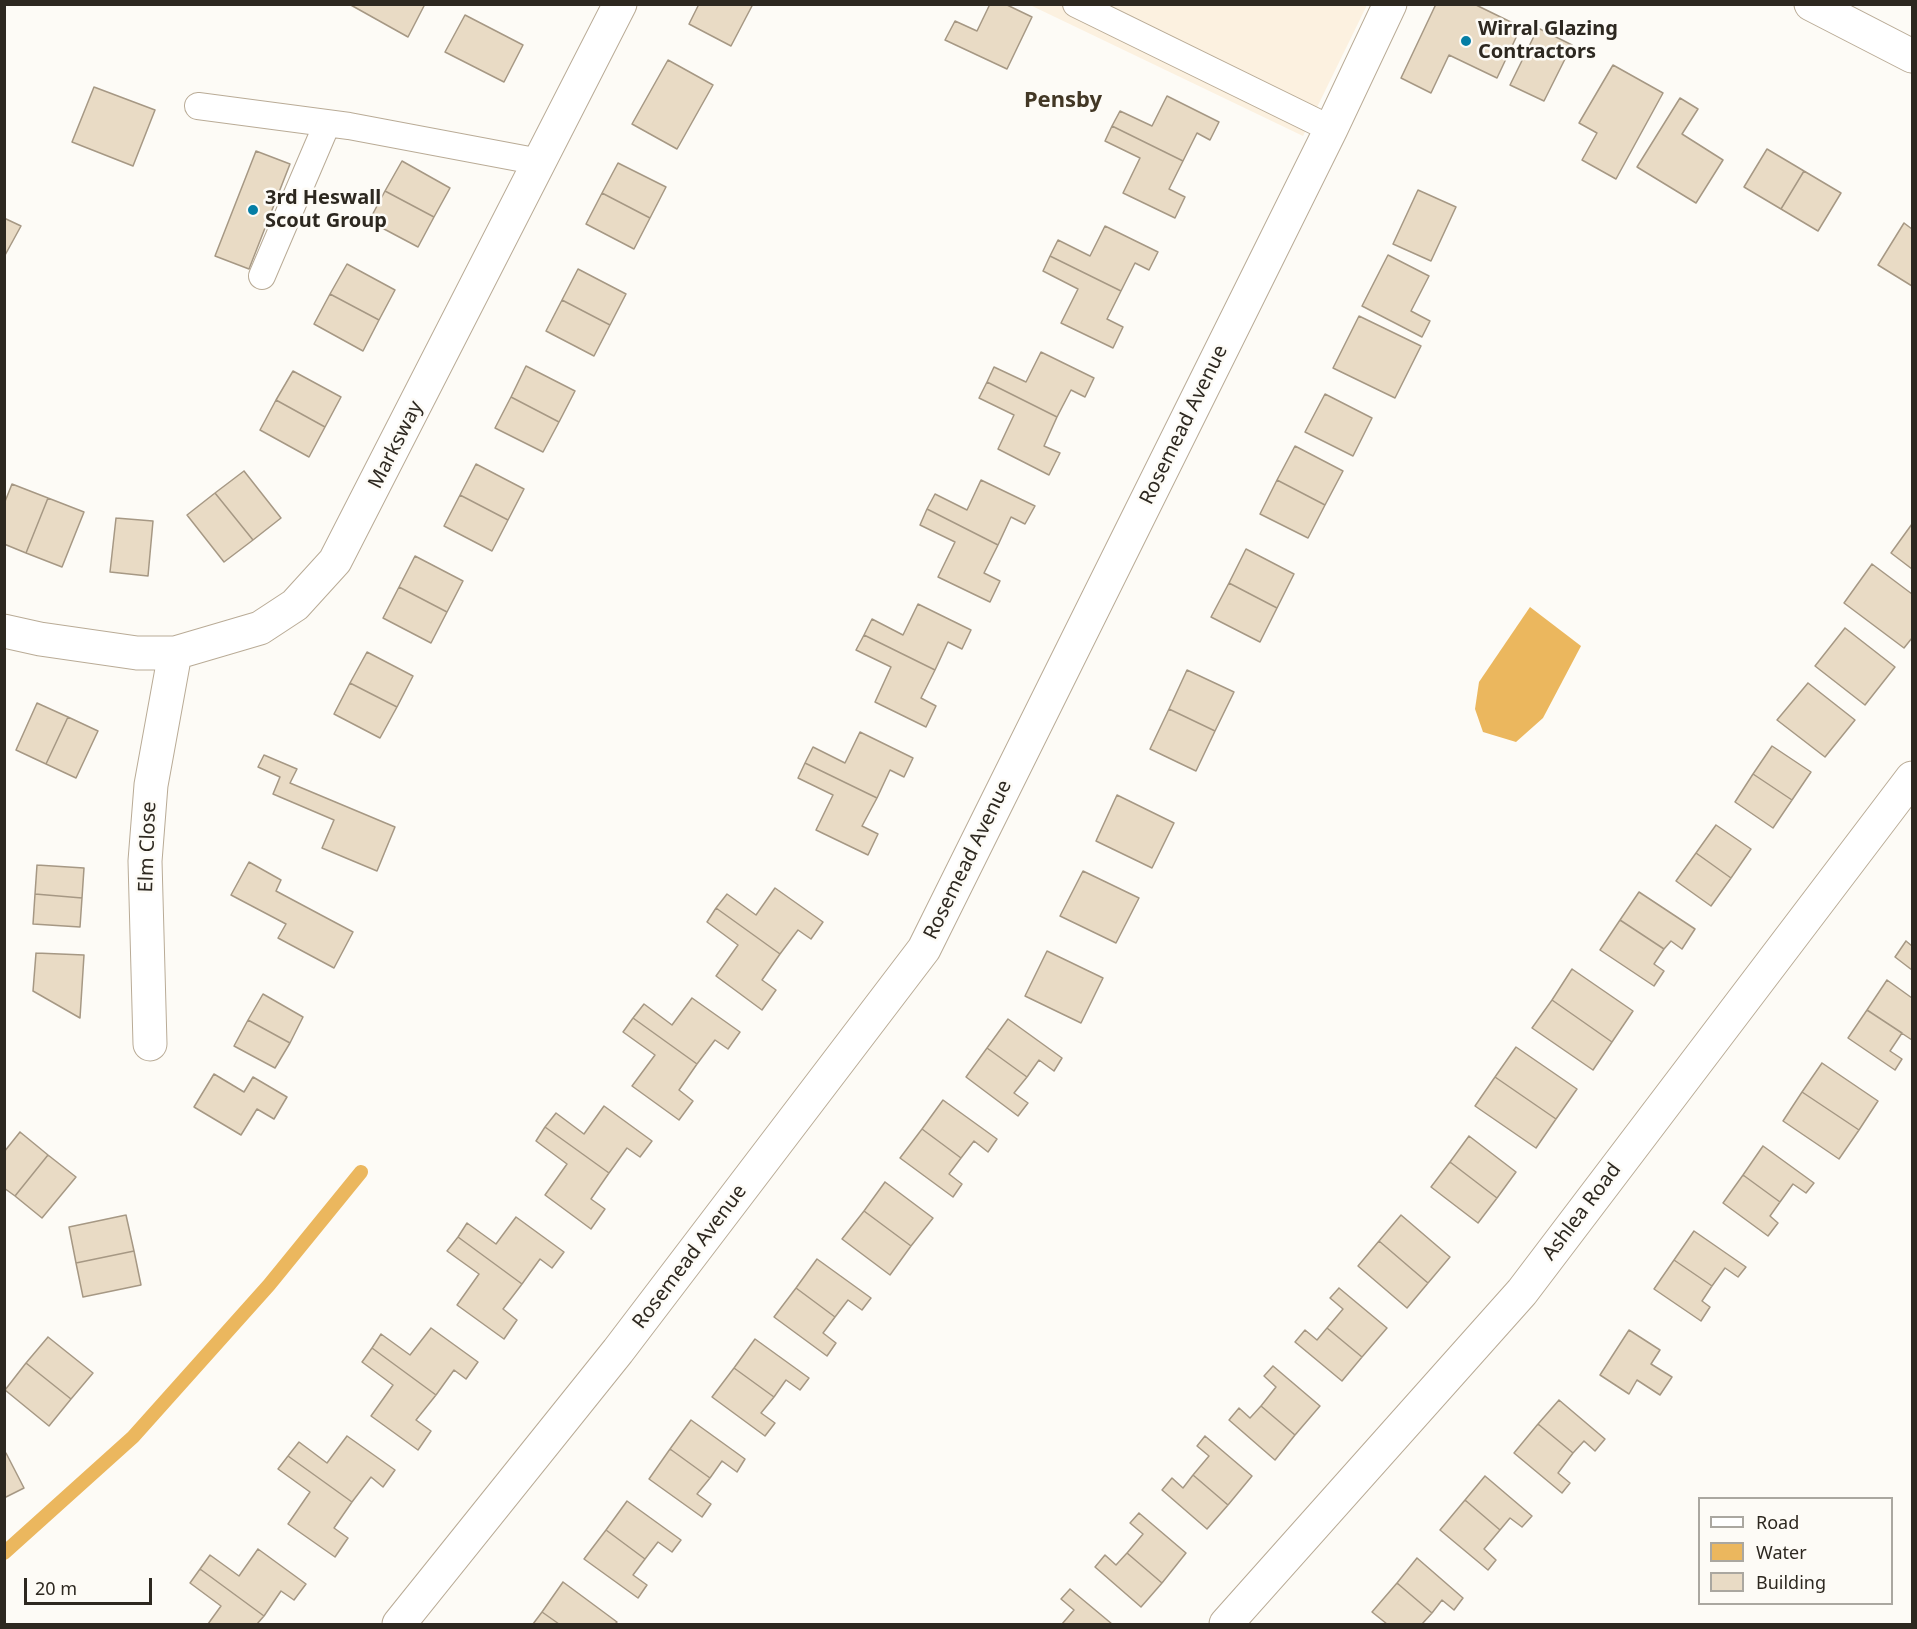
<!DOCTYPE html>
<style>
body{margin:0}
#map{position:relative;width:1917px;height:1629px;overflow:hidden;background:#fdfbf6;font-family:"Noto Sans",sans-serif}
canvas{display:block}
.frame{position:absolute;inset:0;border:6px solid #2d2820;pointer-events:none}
.legend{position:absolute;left:1698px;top:1497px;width:195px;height:108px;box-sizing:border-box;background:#fdfbf6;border:2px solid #aaa7a0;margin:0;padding:8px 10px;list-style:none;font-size:18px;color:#2d2820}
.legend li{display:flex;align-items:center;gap:12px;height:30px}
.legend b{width:30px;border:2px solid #aaa7a0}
.scale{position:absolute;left:24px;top:1578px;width:128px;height:27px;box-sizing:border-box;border:3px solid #2d2820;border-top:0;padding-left:8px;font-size:18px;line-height:21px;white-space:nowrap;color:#2d2820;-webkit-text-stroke:4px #fdfbf6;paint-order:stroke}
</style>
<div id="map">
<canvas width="1917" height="1629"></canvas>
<div class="frame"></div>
<ul class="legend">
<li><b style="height:8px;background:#fff"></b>Road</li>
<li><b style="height:16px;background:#ebb75e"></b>Water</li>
<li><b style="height:16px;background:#e9dbc5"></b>Building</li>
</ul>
<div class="scale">20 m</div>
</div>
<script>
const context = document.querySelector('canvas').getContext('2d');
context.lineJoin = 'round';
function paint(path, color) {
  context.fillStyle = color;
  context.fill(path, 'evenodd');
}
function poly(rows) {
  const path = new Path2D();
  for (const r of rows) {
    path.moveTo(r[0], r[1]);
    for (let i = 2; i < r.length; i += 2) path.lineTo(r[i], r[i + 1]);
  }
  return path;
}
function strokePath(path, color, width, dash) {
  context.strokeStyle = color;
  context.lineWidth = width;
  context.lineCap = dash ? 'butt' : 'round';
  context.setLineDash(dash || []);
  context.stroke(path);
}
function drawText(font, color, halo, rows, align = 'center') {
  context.font = font + ' "Noto Sans",sans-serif';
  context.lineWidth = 5;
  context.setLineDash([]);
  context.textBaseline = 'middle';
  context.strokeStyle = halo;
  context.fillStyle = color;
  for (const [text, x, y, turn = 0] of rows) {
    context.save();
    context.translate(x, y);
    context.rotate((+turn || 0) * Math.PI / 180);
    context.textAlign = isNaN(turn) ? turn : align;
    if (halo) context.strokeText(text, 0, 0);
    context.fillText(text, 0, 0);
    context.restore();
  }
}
paint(poly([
 [1030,5,1367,5,1303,136]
]), '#fcf1e0');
paint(poly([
 [1530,607,1581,646,1543,718,1516,742,1483,732,1475,709,1479,682]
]), '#ebb75e');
strokePath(poly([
 [4,1553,133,1437,269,1285,361,1172]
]), '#ebb75e', 14);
const building = poly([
 [349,4,425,4,408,37,349,4],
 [699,4,753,4,731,46,689,24,699,4],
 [990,4,1005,4,1032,17,1007,69,945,40,955,21,977,31,990,4],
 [1436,4,1474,4,1521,27,1497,78,1449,55,1431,93,1401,78,1436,4],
 [465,15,523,45,504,82,445,52,465,15],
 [1538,28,1572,45,1544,101,1510,85,1538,28],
 [668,60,713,85,677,149,632,124,668,60],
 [1613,65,1663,93,1616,179,1582,160,1597,133,1579,123,1613,65],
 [94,87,155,110,133,166,72,142,94,87],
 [1167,96,1219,122,1210,140,1197,133,1183,161,1112,126,1120,111,1152,126,1167,96],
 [1680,98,1698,109,1682,134,1723,160,1696,203,1637,167,1680,98],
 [1112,126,1183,161,1169,189,1185,197,1175,218,1123,193,1140,158,1105,141,1112,126],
 [1767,149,1804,171,1781,209,1744,187,1767,149],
 [256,151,290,164,249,269,215,256,256,151],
 [402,161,450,188,434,217,385,191,402,161],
 [618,163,666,187,650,218,602,193,618,163],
 [1804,171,1841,193,1818,231,1781,209,1804,171],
 [1418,190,1456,207,1431,261,1393,244,1418,190],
 [385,191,434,217,418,247,369,221,385,191],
 [602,193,650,218,634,249,586,224,602,193],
 [4,218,21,226,4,257,4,218],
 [1904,223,1912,229,1912,286,1878,265,1904,223],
 [1105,226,1158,252,1149,270,1135,263,1121,291,1050,256,1058,240,1090,256,1105,226],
 [1388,255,1429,276,1411,311,1430,321,1422,337,1362,306,1388,255],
 [1050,256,1121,291,1107,319,1123,327,1113,348,1061,323,1078,289,1043,271,1050,256],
 [347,264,395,290,379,320,330,294,347,264],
 [578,269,626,294,610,325,562,300,578,269],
 [330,294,379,320,363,351,314,324,330,294],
 [562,300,610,325,594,356,546,331,562,300],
 [1359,316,1421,346,1395,398,1333,368,1359,316],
 [1041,352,1094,378,1085,397,1071,390,1057,417,987,382,994,367,1026,382,1041,352],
 [526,366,575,391,559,422,511,397,526,366],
 [293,371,341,397,325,427,276,400,293,371],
 [987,382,1057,417,1044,446,1060,453,1049,475,998,449,1014,415,979,398,987,382],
 [1325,394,1372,418,1353,456,1305,432,1325,394],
 [511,397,559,422,543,452,495,428,511,397],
 [276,400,325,427,309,457,260,430,276,400],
 [1295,446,1343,471,1325,505,1277,480,1295,446],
 [476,464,524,489,508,520,460,495,476,464],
 [244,471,281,518,253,540,215,493,244,471],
 [981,480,1035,506,1025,524,1011,517,998,545,927,509,935,494,967,510,981,480],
 [1277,480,1325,505,1308,538,1260,514,1277,480],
 [12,484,48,498,26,553,4,544,4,504,12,484],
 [215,493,253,540,224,562,187,515,215,493],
 [460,495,508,520,492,551,444,526,460,495],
 [48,498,84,512,62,567,26,553,48,498],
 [927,509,998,545,984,573,1000,581,990,602,938,577,955,542,920,525,927,509],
 [116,518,153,521,148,576,110,572,116,518],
 [1912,524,1912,569,1891,553,1912,524],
 [1246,549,1294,574,1277,608,1229,583,1246,549],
 [415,556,463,581,447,612,399,587,415,556],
 [1872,564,1912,594,1912,638,1904,648,1844,603,1872,564],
 [1229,583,1277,608,1260,642,1211,617,1229,583],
 [399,587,447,612,431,643,383,618,399,587],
 [918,604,971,630,962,649,948,642,935,670,864,635,872,619,903,635,918,604],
 [1845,628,1895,667,1865,705,1815,666,1845,628],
 [864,635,935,670,921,698,936,706,926,727,875,702,891,667,856,650,864,635],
 [367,652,413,676,397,707,350,683,367,652],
 [1187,670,1234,692,1215,731,1169,709,1187,670],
 [350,683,397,707,380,738,334,714,350,683],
 [1808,683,1855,720,1825,757,1777,720,1808,683],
 [37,703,68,717,46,764,16,750,37,703],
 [1169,709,1215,731,1196,771,1150,749,1169,709],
 [68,717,98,731,76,778,46,764,68,717],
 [860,732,913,758,904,777,890,770,877,798,805,763,813,747,845,763,860,732],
 [1772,746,1811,772,1792,800,1753,774,1772,746],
 [264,755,297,769,290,783,395,827,377,871,322,848,334,820,273,794,280,777,258,767,264,755],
 [805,763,877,798,862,826,878,834,868,855,816,830,833,795,798,778,805,763],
 [1753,774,1792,800,1773,828,1735,802,1753,774],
 [1117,795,1174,823,1152,868,1096,841,1117,795],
 [1716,825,1751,849,1731,878,1696,853,1716,825],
 [1696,853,1731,878,1711,906,1676,881,1696,853],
 [249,862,281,880,276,891,353,932,334,968,278,938,286,924,231,895,249,862],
 [37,865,84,868,82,898,35,894,37,865],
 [1083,871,1139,898,1116,943,1060,916,1083,871],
 [775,888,823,922,811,939,798,930,780,954,716,908,727,894,756,915,775,888],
 [1639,892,1695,929,1682,949,1671,941,1664,949,1620,920,1639,892],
 [35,894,82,898,80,927,33,924,35,894],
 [716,908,780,954,762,980,776,990,762,1010,716,976,738,945,707,922,716,908],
 [1620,920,1664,949,1654,964,1664,971,1654,986,1600,950,1620,920],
 [1906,941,1912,946,1912,970,1895,957,1906,941],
 [1047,951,1103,978,1081,1023,1025,996,1047,951],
 [36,953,84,955,80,1018,33,991,36,953],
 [1572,969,1633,1011,1612,1042,1552,1000,1572,969],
 [1887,980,1912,998,1912,1040,1867,1010,1887,980],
 [263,994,303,1017,290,1043,248,1020,263,994],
 [692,998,740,1032,728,1049,715,1040,697,1064,633,1018,644,1004,672,1025,692,998],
 [1552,1000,1612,1042,1593,1070,1532,1028,1552,1000],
 [1867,1010,1902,1033,1890,1051,1902,1059,1895,1070,1848,1038,1867,1010],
 [633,1018,697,1064,679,1090,693,1101,679,1120,632,1086,655,1055,623,1032,633,1018],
 [1008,1019,1062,1058,1054,1071,1039,1060,1027,1077,987,1048,1008,1019],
 [248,1020,290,1043,275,1068,234,1046,248,1020],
 [1516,1047,1577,1089,1556,1119,1495,1077,1516,1047],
 [987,1048,1027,1077,1014,1093,1028,1103,1018,1116,966,1077,987,1048],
 [1822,1063,1878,1101,1859,1130,1802,1092,1822,1063],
 [214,1074,244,1092,253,1077,287,1097,274,1119,257,1109,241,1135,194,1107,214,1074],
 [1495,1077,1556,1119,1536,1148,1475,1106,1495,1077],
 [1802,1092,1859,1130,1839,1159,1783,1121,1802,1092],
 [943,1100,997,1139,988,1152,974,1141,961,1158,922,1129,943,1100],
 [604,1106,652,1141,640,1157,627,1148,609,1173,545,1127,556,1113,584,1134,604,1106],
 [545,1127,609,1173,591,1199,605,1209,591,1229,545,1195,567,1164,536,1141,545,1127],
 [922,1129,961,1158,949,1174,962,1184,953,1197,900,1158,922,1129],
 [20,1132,48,1155,15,1196,4,1188,4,1152,20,1132],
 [1469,1136,1516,1172,1497,1198,1450,1162,1469,1136],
 [1763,1146,1814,1183,1806,1193,1793,1184,1780,1202,1743,1175,1763,1146],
 [48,1155,76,1177,42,1218,15,1196,48,1155],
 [1450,1162,1497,1198,1478,1223,1431,1187,1450,1162],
 [1743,1175,1780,1202,1770,1216,1778,1223,1768,1236,1723,1203,1743,1175],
 [885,1182,933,1218,911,1246,864,1211,885,1182],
 [864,1211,911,1246,890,1275,842,1239,864,1211],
 [126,1215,134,1251,76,1263,69,1227,126,1215],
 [1401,1215,1450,1257,1428,1283,1379,1241,1401,1215],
 [516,1217,564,1252,552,1268,540,1259,522,1284,458,1237,467,1223,496,1244,516,1217],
 [1694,1231,1746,1267,1738,1277,1725,1268,1712,1286,1674,1260,1694,1231],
 [458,1237,522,1284,503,1309,517,1320,504,1339,457,1305,479,1274,447,1251,458,1237],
 [1379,1241,1428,1283,1407,1308,1358,1266,1379,1241],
 [134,1251,141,1285,83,1297,76,1263,134,1251],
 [817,1259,871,1298,862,1310,848,1300,835,1317,796,1288,817,1259],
 [1674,1260,1712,1286,1702,1301,1710,1307,1701,1321,1654,1289,1674,1260],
 [796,1288,835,1317,823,1333,836,1343,827,1356,774,1317,796,1288],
 [1339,1288,1387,1328,1362,1357,1327,1328,1343,1309,1330,1298,1339,1288],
 [431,1328,478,1362,466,1379,454,1370,436,1395,372,1348,381,1334,410,1355,431,1328],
 [1327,1328,1362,1357,1342,1381,1295,1342,1305,1330,1317,1340,1327,1328],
 [1629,1330,1660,1350,1651,1364,1672,1377,1660,1395,1637,1380,1629,1394,1600,1375,1629,1330],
 [48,1337,93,1373,71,1399,26,1363,48,1337],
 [755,1339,809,1378,800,1390,786,1380,774,1397,734,1368,755,1339],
 [372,1348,436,1395,416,1420,431,1431,418,1450,371,1416,393,1385,362,1362,372,1348],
 [26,1363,71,1399,49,1426,5,1390,26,1363],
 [1273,1366,1320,1406,1295,1435,1261,1406,1276,1387,1264,1376,1273,1366],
 [734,1368,774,1397,761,1413,775,1423,765,1436,712,1397,734,1368],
 [1559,1400,1605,1439,1595,1451,1584,1441,1573,1453,1538,1424,1559,1400],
 [1261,1406,1295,1435,1275,1460,1229,1420,1239,1408,1250,1418,1261,1406],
 [691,1420,745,1459,737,1472,722,1461,710,1478,670,1449,691,1420],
 [1538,1424,1573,1453,1558,1473,1570,1483,1562,1493,1514,1453,1538,1424],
 [347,1436,395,1470,383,1487,371,1477,352,1502,288,1456,299,1442,327,1463,347,1436],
 [1205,1436,1252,1476,1228,1505,1193,1475,1209,1456,1197,1446,1205,1436],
 [670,1449,710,1478,697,1494,711,1504,702,1517,649,1479,670,1449],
 [6,1453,24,1488,4,1498,4,1454,6,1453],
 [288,1456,352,1502,334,1528,348,1538,335,1557,288,1524,310,1492,278,1469,288,1456],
 [1193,1475,1228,1505,1207,1529,1162,1490,1172,1478,1183,1488,1193,1475],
 [1485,1476,1532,1516,1522,1527,1510,1518,1500,1530,1465,1500,1485,1476],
 [1465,1500,1500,1530,1484,1549,1496,1560,1488,1570,1440,1530,1465,1500],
 [627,1501,681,1540,672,1552,658,1542,645,1559,606,1530,627,1501],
 [1139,1513,1186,1553,1162,1583,1127,1553,1143,1534,1130,1523,1139,1513],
 [606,1530,645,1559,633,1575,647,1585,638,1598,584,1559,606,1530],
 [258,1549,306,1584,294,1600,281,1591,264,1616,200,1569,210,1555,239,1576,258,1549],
 [1127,1553,1162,1583,1141,1607,1095,1567,1105,1555,1116,1565,1127,1553],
 [1417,1558,1463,1598,1454,1610,1442,1600,1432,1613,1397,1583,1417,1558],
 [200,1569,264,1616,257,1624,208,1624,221,1606,190,1583,200,1569],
 [563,1582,617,1622,615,1624,559,1624,542,1612,563,1582],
 [1397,1583,1432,1613,1422,1624,1387,1624,1372,1612,1397,1583],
 [1070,1589,1112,1624,1062,1624,1074,1610,1061,1599,1070,1589],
 [542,1612,559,1624,533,1624,542,1612]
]);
paint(building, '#e9dbc5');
strokePath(building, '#a69884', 1.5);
const service = poly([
 [1076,4,1331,129],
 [198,106,349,126,540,162],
 [262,276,327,124]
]);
const minor = poly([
 [4,631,40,639,137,653,175,653,260,628,295,605,335,561,620,4],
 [150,1044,145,861,151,785,175,653],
 [399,1624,618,1351,924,949,1331,129,1390,4],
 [1226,1624,1522,1292,1912,778]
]);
const secondary = poly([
 [1811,4,1912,56]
]);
strokePath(service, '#b9ab96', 28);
strokePath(minor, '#b9ab96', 35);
strokePath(secondary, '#b9ab96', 35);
strokePath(service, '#fff', 26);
strokePath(minor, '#fff', 33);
strokePath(secondary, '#fff', 33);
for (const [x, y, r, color] of [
 [1466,41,6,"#057ea5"],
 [253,210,6,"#057ea5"]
]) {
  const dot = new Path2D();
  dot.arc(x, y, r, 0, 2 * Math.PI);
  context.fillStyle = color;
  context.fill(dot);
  strokePath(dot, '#fdfbf6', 2);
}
drawText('bold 20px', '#2d2820', '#fdfbf6', [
 ["Wirral Glazing",1478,29],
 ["Contractors",1478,52],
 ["3rd Heswall",265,198],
 ["Scout Group",265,221]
], 'left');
drawText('20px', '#2d2820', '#fdfbf6', [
 ["Rosemead Avenue",1184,425,-64],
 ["Marksway",396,445,-63],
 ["Elm Close",148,847,-88],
 ["Rosemead Avenue",968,860,-64],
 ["Ashlea Road",1582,1212,-53],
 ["Rosemead Avenue",690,1257,-53]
]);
drawText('bold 22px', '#423725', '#fdfbf6', [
 ["Pensby",1063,101]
]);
</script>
